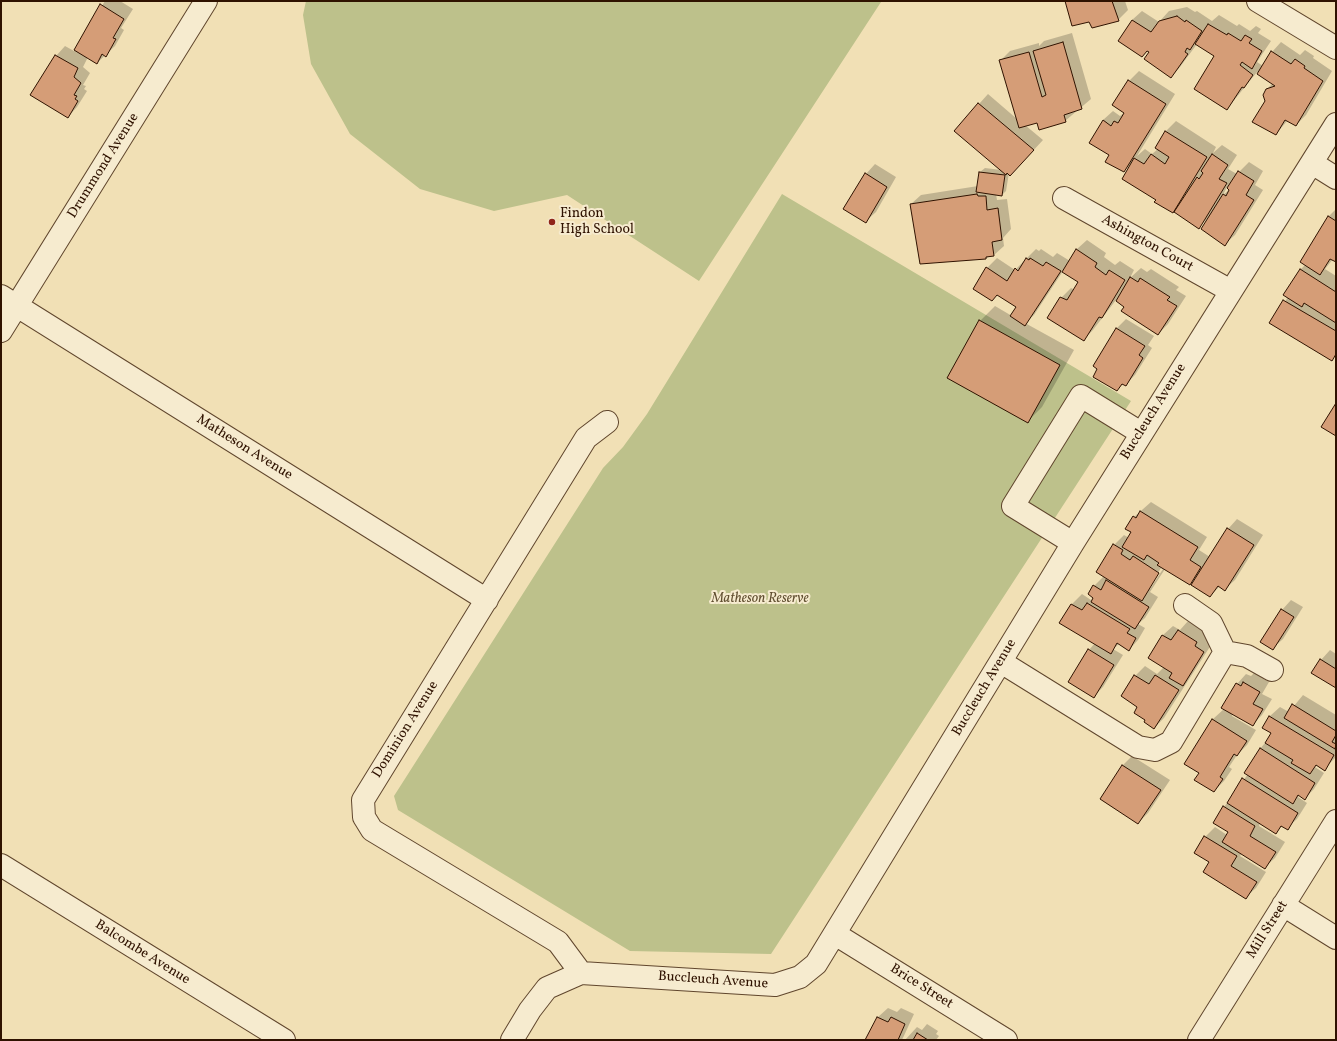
<!DOCTYPE html>
<style>
body{margin:0}
#map{position:relative;width:1337px;height:1041px;overflow:hidden;background:#f1e0b5;font-family:Vollkorn,serif}
canvas{display:block}
.frame{position:absolute;inset:0;border:2px solid #2f1200;pointer-events:none}
</style>
<div id="map">
<canvas width="1337" height="1041"></canvas>
<div class="frame"></div>
</div>
<script>
const context = document.querySelector('canvas').getContext('2d');
context.lineJoin = 'round';
function paint(path, color) {
  context.fillStyle = color;
  context.fill(path, 'evenodd');
}
function poly(rows) {
  const path = new Path2D();
  for (const r of rows) {
    path.moveTo(r[0], r[1]);
    for (let i = 2; i < r.length; i += 2) path.lineTo(r[i], r[i + 1]);
  }
  return path;
}
function strokePath(path, color, width, dash) {
  context.strokeStyle = color;
  context.lineWidth = width;
  context.lineCap = dash ? 'butt' : 'round';
  context.setLineDash(dash || []);
  context.stroke(path);
}
function drawText(font, color, halo, rows, align = 'center') {
  context.font = font + ' Vollkorn,serif';
  context.lineWidth = 4;
  context.setLineDash([]);
  context.textBaseline = 'middle';
  context.strokeStyle = halo;
  context.fillStyle = color;
  for (const [text, x, y, turn = 0] of rows) {
    context.save();
    context.translate(x, y);
    context.rotate((+turn || 0) * Math.PI / 180);
    context.textAlign = isNaN(turn) ? turn : align;
    if (halo) context.strokeText(text, 0, 0);
    context.fillText(text, 0, 0);
    context.restore();
  }
}
paint(poly([
 [306,1,879,1,881,2,699,281,567,195,494,211,420,189,350,134,311,64,303,15],
 [782,194,1131,401,771,954,630,951,398,810,394,796,603,468,623,447,647,414]
]), '#bdc18b');
paint(poly([
 [105,1,120,1,133,9,121,28,124,30,115,46,97,63,88,57,83,67,90,73,83,85,86,86,84,89,87,91,77,107,68,117,56,56,65,46,74,51],
 [1066,1,1125,1,1128,10,1118,20,1090,20],
 [1187,7,1195,12,1197,11,1212,21,1219,15,1237,26,1239,24,1250,31,1256,26,1261,29,1258,33,1271,41,1257,62,1263,66,1272,52,1281,42,1300,55,1305,50,1314,56,1313,58,1332,71,1306,115,1296,125,1288,120,1276,134,1266,101,1267,89,1273,83,1257,72,1227,109,1215,56,1197,44,1180,67,1171,77,1151,51,1148,50,1142,56,1132,20,1142,11,1159,22,1169,11],
 [1072,33,1091,99,1065,121,1038,122,1025,125,1043,140,1020,165,1009,173,1006,191,1002,195,996,194,997,200,1007,199,1011,229,1003,238,1004,246,994,255,989,256,986,259,911,204,921,195,978,186,980,172,985,168,1001,170,979,104,988,94,1017,119,1000,61,1010,51,1039,43,1039,46,1044,41],
 [1139,71,1175,94,1137,156,1145,149,1152,154,1158,149,1156,148,1166,131,1176,121,1216,147,1213,153,1222,145,1237,155,1228,169,1237,174,1249,162,1263,171,1255,185,1263,190,1235,235,1225,244,1207,219,1199,227,1187,218,1156,202,1157,200,1131,164,1124,171,1110,155,1103,120,1113,111,1120,116,1125,112,1129,81],
 [1227,187,1230,189,1223,195],
 [875,164,896,177,876,212,866,221,866,174],
 [1336,209,1336,261,1333,259,1325,269,1336,276,1336,355,1332,360,1271,323,1288,297,1300,270,1305,265,1301,262,1329,216],
 [1087,240,1106,253,1104,257,1115,265,1120,261,1134,270,1130,278,1141,268,1147,272,1151,269,1179,287,1176,290,1186,296,1168,324,1158,334,1116,300,1093,330,1083,340,1061,298,1071,288,1075,290,1080,281,1063,271,1034,315,1025,323,1074,350,1042,407,1027,422,980,321,995,306,1012,316,1017,307,997,294,974,289,987,268,997,258,1015,270,1036,249,1039,251,1041,249,1053,257,1057,253,1070,261,1077,249],
 [1126,319,1154,336,1148,345,1152,348,1135,375,1125,385,1123,384,1116,390,1116,329],
 [1151,502,1207,537,1199,550,1210,557,1228,529,1237,519,1263,535,1235,580,1225,589,1220,586,1210,596,1196,577,1189,584,1165,569,1150,592,1158,597,1145,618,1138,624,1145,628,1138,640,1129,650,1119,644,1113,649,1123,655,1103,687,1094,696,1089,650,1095,643,1061,623,1072,604,1082,594,1091,600,1094,597,1094,586,1104,576,1114,545,1124,535,1129,538,1132,532,1134,517],
 [1161,568,1163,569,1150,589,1148,589],
 [1291,600,1303,607,1283,639,1273,648,1282,610],
 [1188,621,1206,632,1204,636,1213,642,1164,718,1154,728,1138,707,1122,696,1135,676,1145,666,1157,674,1164,667,1149,658,1163,635,1173,626,1180,630],
 [1330,650,1336,654,1336,687,1321,660],
 [1254,673,1269,682,1262,694,1272,699,1262,715,1252,725,1233,714,1232,716,1256,730,1247,745,1237,755,1229,767,1232,769,1224,781,1214,791,1200,772,1186,764,1213,719,1224,709,1237,684,1246,674,1251,676],
 [1303,695,1336,715,1336,757,1324,769,1318,765,1315,767,1324,773,1314,789,1305,798,1300,795,1298,797,1307,803,1297,819,1287,828,1283,825,1276,832,1260,823,1259,826,1285,842,1275,858,1265,867,1242,853,1240,856,1266,872,1256,888,1246,897,1210,862,1195,853,1205,837,1215,827,1227,835,1229,832,1224,807,1248,774,1260,749,1273,733,1264,727,1270,716,1280,707,1289,712],
 [1132,756,1170,780,1148,813,1138,823,1101,799,1123,765],
 [888,1008,897,1012,901,1008,914,1014,902,1040,867,1040,878,1017],
 [927,1024,938,1031,936,1034,939,1036,936,1040,905,1040,917,1027,922,1030]
]), '#0003');
const building = poly([
 [1065,1,1112,1,1119,21,1092,28,1089,22,1072,26,1065,1],
 [100,4,124,19,113,38,116,39,106,57,102,54,97,64,74,50,100,4],
 [1177,16,1185,22,1186,20,1202,31,1190,50,1187,48,1185,52,1188,54,1171,78,1144,59,1149,52,1147,51,1142,57,1118,41,1132,20,1151,32,1159,21,1177,16],
 [1208,24,1227,35,1228,33,1241,41,1245,35,1252,39,1249,43,1262,51,1252,69,1242,62,1240,65,1253,75,1244,88,1242,87,1227,110,1194,89,1214,56,1195,44,1208,24],
 [1063,42,1082,109,1064,115,1066,122,1039,130,1037,123,1019,128,999,60,1029,52,1042,97,1046,95,1033,51,1063,42],
 [1271,51,1291,64,1295,59,1305,66,1304,68,1323,81,1296,126,1285,120,1276,135,1252,122,1265,101,1263,95,1266,89,1275,86,1257,74,1271,51],
 [55,55,78,68,74,77,81,83,74,95,77,96,75,99,78,101,68,118,30,95,55,55],
 [1128,80,1166,104,1124,172,1105,162,1109,155,1089,143,1103,120,1111,126,1114,121,1118,123,1124,113,1112,105,1128,80],
 [978,103,1034,150,1010,176,1007,173,1006,175,954,131,978,103],
 [1165,131,1207,157,1173,213,1154,202,1156,200,1122,179,1134,158,1144,164,1151,154,1165,164,1169,157,1155,148,1165,131],
 [1212,154,1228,165,1219,179,1227,183,1199,229,1174,212,1197,177,1199,179,1203,173,1201,171,1212,154],
 [1238,171,1254,181,1246,195,1254,200,1225,246,1201,229,1223,194,1226,196,1229,190,1227,188,1238,171],
 [979,172,1005,175,1002,196,976,192,979,172],
 [865,173,887,187,866,223,843,209,865,173],
 [977,194,978,196,986,196,987,210,998,208,1002,240,992,242,994,256,986,257,986,259,920,264,910,204,977,194],
 [1328,216,1336,221,1336,262,1330,259,1320,275,1300,262,1328,216],
 [1076,249,1097,263,1095,267,1106,275,1109,270,1125,280,1102,318,1099,317,1084,341,1047,318,1060,297,1067,300,1078,282,1062,272,1076,249],
 [1026,258,1029,260,1030,258,1043,266,1046,262,1061,271,1025,326,1010,316,1016,307,997,295,992,301,973,289,986,267,1007,281,1015,268,1018,271,1026,258],
 [1300,269,1336,292,1336,323,1304,303,1302,307,1283,295,1300,269],
 [1130,277,1138,282,1140,278,1170,297,1167,300,1177,306,1158,335,1121,311,1124,307,1116,301,1130,277],
 [1283,300,1336,331,1336,354,1332,361,1269,323,1283,300],
 [979,320,1060,365,1028,423,947,378,979,320],
 [1116,328,1145,346,1139,355,1143,358,1126,386,1122,384,1117,391,1093,377,1097,369,1093,366,1116,328],
 [1336,403,1336,436,1321,427,1336,403],
 [1140,511,1198,547,1190,560,1201,567,1190,585,1157,565,1159,563,1147,555,1144,560,1122,547,1131,532,1125,529,1133,516,1136,518,1140,511],
 [1227,528,1254,545,1225,591,1218,586,1210,597,1191,585,1227,528],
 [1113,544,1123,550,1121,554,1130,560,1133,556,1159,573,1142,601,1096,572,1113,544],
 [1106,580,1149,607,1135,629,1091,602,1093,598,1088,594,1093,585,1101,590,1106,580],
 [1087,603,1130,629,1127,633,1136,638,1129,651,1117,643,1111,654,1059,623,1071,604,1082,610,1087,603],
 [1281,609,1294,617,1273,650,1260,642,1281,609],
 [1178,630,1197,642,1195,646,1204,652,1183,686,1169,678,1172,673,1148,658,1162,635,1171,640,1178,630],
 [1088,649,1114,665,1094,698,1068,682,1088,649],
 [1320,659,1336,669,1336,688,1311,673,1320,659],
 [1134,675,1149,684,1155,675,1179,690,1154,729,1144,722,1145,720,1134,713,1137,707,1121,696,1134,675],
 [1243,682,1260,692,1253,704,1263,709,1253,726,1221,708,1236,683,1241,686,1243,682],
 [1292,704,1336,731,1336,735,1332,742,1336,744,1335,749,1284,718,1292,704],
 [1269,716,1334,755,1325,771,1316,765,1310,774,1291,763,1293,760,1265,743,1271,733,1262,728,1269,716],
 [1212,719,1247,741,1237,756,1234,754,1220,777,1223,779,1214,792,1194,780,1199,773,1184,764,1212,719],
 [1260,748,1315,783,1305,800,1298,795,1293,804,1244,773,1260,748],
 [1122,765,1161,790,1138,824,1100,799,1122,765],
 [1242,778,1298,813,1288,830,1281,826,1276,834,1227,803,1242,778],
 [1223,806,1255,826,1250,836,1276,852,1265,869,1222,842,1228,832,1213,823,1223,806],
 [1204,836,1237,856,1231,866,1257,882,1246,899,1203,872,1209,862,1194,853,1204,836],
 [877,1017,888,1022,891,1017,905,1024,898,1040,865,1040,877,1017],
 [917,1033,928,1040,913,1040,917,1033]
]);
paint(building, '#d59d77');
strokePath(building, '#2f1200', 1);
const minor = poly([
 [1258,1,1336,48],
 [1312,163,1336,178],
 [1064,198,1231,291],
 [1,296,487,600],
 [1,331,206,1],
 [1073,543,1013,506,1081,396,1141,433],
 [1185,605,1211,623,1225,652,1247,656,1272,670],
 [1001,662,1138,747,1155,750,1171,742,1225,652],
 [1,865,284,1040],
 [1283,905,1336,938],
 [835,934,1006,1040],
 [581,973,558,942,372,830,364,817,363,800,586,438,607,422],
 [512,1040,530,1010,547,988,581,973,775,985,800,977,816,964,1073,543,1336,124],
 [1199,1040,1336,821]
]);
strokePath(minor, '#60462d', 24);
strokePath(minor, '#f6ebcf', 22);
for (const [x, y, r, color] of [
 [552,222,4,"#8f2418"]
]) {
  const dot = new Path2D();
  dot.arc(x, y, r, 0, 2 * Math.PI);
  context.fillStyle = color;
  context.fill(dot);
  strokePath(dot, '#f6ebcf', 1.5);
}
drawText('14px', '#2f1200', '#f6ebcf', [
 ["Drummond Avenue",104,166,-58],
 ["Ashington Court",1147,244,29],
 ["Buccleuch Avenue",1154,412,-58],
 ["Matheson Avenue",244,448,32],
 ["Buccleuch Avenue",985,688,-59],
 ["Dominion Avenue",406,730,-58],
 ["Mill Street",1268,930,-58],
 ["Balcombe Avenue",142,953,32],
 ["Buccleuch Avenue",713,981,4],
 ["Brice Street",921,987,32]
]);
drawText('14px', '#2f1200', '#f6ebcf', [
 ["Findon",560,214],
 ["High School",560,230]
], 'left');
drawText('italic 14px', '#614f31', '#f6ebcf', [
 ["Matheson Reserve",760,599]
]);
</script>
